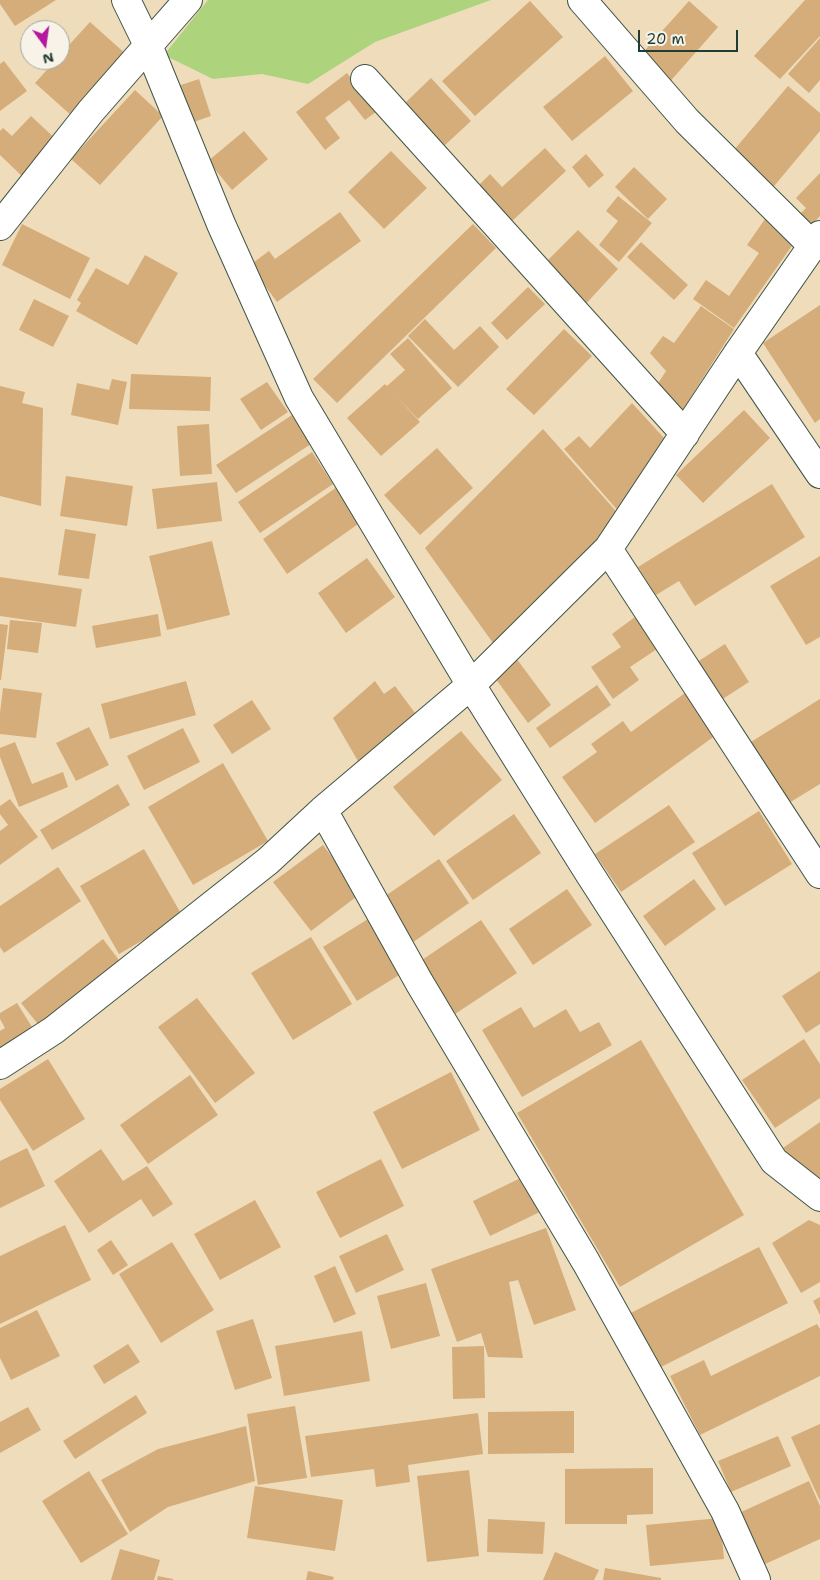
<!DOCTYPE html>
<style>
body{margin:0}
#map{position:relative;width:820px;height:1580px;overflow:hidden;background:#efdcbb;font-family:"Shantell Sans",sans-serif}
canvas{display:block}
.north{position:absolute;left:20px;top:20px;width:50px;height:50px;box-sizing:border-box;background:#f7f3e8;border:1px solid #a1aaa0;border-radius:50%;rotate:166deg;font-size:14px;font-weight:700;line-height:20px;text-align:center;color:#1f3d34}
.north::after{content:'';display:block;margin:auto;width:18px;height:22px;background:#b5179e;clip-path:polygon(50% 0,100% 100%,50% 72%,0 100%)}
.scale{position:absolute;left:638px;top:30px;width:100px;height:22px;box-sizing:border-box;border:2px solid #1f3d34;border-top:0;padding-left:6px;font-size:15px;line-height:18px;white-space:nowrap;color:#1f3d34;-webkit-text-stroke:4px #f7f3e8;paint-order:stroke}
</style>
<div id="map">
<canvas width="820" height="1580"></canvas>
<div class="north">N</div>
<div class="scale">20 m</div>
</div>
<script>
const context = document.querySelector('canvas').getContext('2d');
context.lineJoin = 'round';
function paint(path, color) {
  context.fillStyle = color;
  context.fill(path, 'evenodd');
}
function poly(rows) {
  const path = new Path2D();
  for (const r of rows) {
    path.moveTo(r[0], r[1]);
    for (let i = 2; i < r.length; i += 2) path.lineTo(r[i], r[i + 1]);
  }
  return path;
}
function strokePath(path, color, width, dash) {
  context.strokeStyle = color;
  context.lineWidth = width;
  context.lineCap = dash ? 'butt' : 'round';
  context.setLineDash(dash || []);
  context.stroke(path);
}
paint(poly([
 [208,0,491,0,375,42,308,84,262,74,213,79,164,55]
]), '#add37d');
paint(poly([
 [0,0,56,0,15,26,0,4],
 [805,0,820,0,820,36,780,79,754,56],
 [530,1,563,37,475,116,442,81],
 [689,1,718,27,667,85,637,59],
 [90,22,128,56,73,117,35,83,56,60,60,60,60,55],
 [820,38,820,80,809,93,788,74],
 [605,56,633,91,572,141,543,107],
 [4,61,27,91,0,111,0,64],
 [347,73,376,112,365,120,349,100,325,118,340,138,325,150,296,112],
 [431,78,471,121,444,146,404,104],
 [199,79,211,116,188,124,175,87],
 [788,86,820,113,820,131,770,191,729,156],
 [135,90,163,116,100,185,71,159],
 [31,116,60,143,25,179,0,155,0,131,3,128,12,136],
 [244,131,268,159,232,190,208,161],
 [545,148,566,171,511,222,477,187,490,174,502,187],
 [391,151,427,188,384,229,348,192],
 [586,154,604,175,589,188,572,167],
 [634,167,667,199,648,219,615,187],
 [820,173,820,216,806,231,794,220,806,208,796,198],
 [618,196,652,223,619,262,599,245,618,221,606,211],
 [340,212,361,241,277,302,250,265,269,251,275,259],
 [765,219,796,240,734,328,693,299,706,280,729,296,759,253,747,245],
 [22,224,90,258,70,299,2,265],
 [473,224,496,248,337,403,313,379],
 [578,230,618,269,582,308,540,268],
 [641,242,688,285,674,300,627,257],
 [145,255,178,273,137,345,76,311,81,303,77,300,96,268,128,285],
 [528,287,545,304,507,340,491,323],
 [34,299,69,316,53,347,19,330],
 [820,305,820,419,815,423,763,343],
 [701,306,734,329,678,417,653,391,666,371,650,353,663,336,674,343],
 [425,319,454,350,480,326,499,347,458,387,408,336],
 [564,329,592,356,534,415,506,389],
 [408,338,452,388,418,419,395,395,420,422,381,456,347,418,385,384,387,386,405,370,390,354],
 [131,374,211,377,210,411,129,409],
 [112,379,127,382,118,425,71,415,77,383,109,390],
 [267,382,288,412,261,430,240,399],
 [0,386,25,392,22,403,43,408,41,506,0,496],
 [632,403,665,439,620,513,564,449,579,436,590,448],
 [744,410,770,438,703,503,676,475],
 [292,415,311,444,236,493,216,465],
 [209,424,212,474,180,476,177,426],
 [543,429,623,519,493,643,425,548],
 [437,448,473,488,420,535,384,495],
 [312,452,333,484,260,533,238,502],
 [66,476,133,486,127,526,60,516],
 [217,482,222,521,157,529,152,489],
 [772,484,805,537,695,606,679,581,656,595,638,567],
 [337,487,361,522,287,574,263,539],
 [65,529,96,534,89,579,58,575],
 [212,541,230,615,167,630,149,556],
 [820,556,820,637,806,645,770,586],
 [367,558,395,597,346,633,318,593],
 [0,577,82,589,76,627,0,616],
 [158,614,161,636,96,648,92,626],
 [635,617,657,649,630,667,639,680,613,699,591,667,621,647,612,634],
 [10,620,42,623,38,653,7,649],
 [0,624,8,625,1,680,0,680],
 [725,644,749,682,718,702,694,664],
 [513,654,551,705,528,723,490,671],
 [186,681,196,715,110,739,101,704],
 [375,681,384,694,395,686,418,717,362,768,333,718],
 [597,685,611,705,550,748,536,728],
 [3,688,42,693,36,738,0,734,0,713],
 [685,693,716,735,595,823,562,777,597,752,591,744,623,721,631,732],
 [820,699,820,784,784,806,746,745],
 [252,700,271,729,232,754,213,725],
 [89,727,109,765,76,781,56,743],
 [183,728,200,762,144,790,127,756],
 [461,731,502,780,434,836,393,787],
 [15,742,32,784,63,772,68,787,19,807,0,757,0,748],
 [223,763,268,841,193,885,148,807],
 [118,784,130,805,52,850,40,830],
 [10,799,38,837,0,865,0,831,8,825,0,814,0,806],
 [669,805,695,842,621,892,595,854],
 [759,811,792,864,725,906,692,853],
 [514,814,541,853,473,900,446,861],
 [323,845,360,894,311,931,273,882],
 [144,849,183,917,119,954,80,886],
 [439,859,469,903,409,945,378,901],
 [58,867,81,901,4,953,0,947,0,906],
 [694,879,716,909,665,946,643,916],
 [567,889,592,925,533,965,509,929],
 [376,914,409,969,357,1001,323,947],
 [481,920,517,973,455,1014,419,962],
 [311,937,352,1004,293,1040,251,973],
 [103,939,122,964,41,1028,21,1003],
 [820,971,820,1024,806,1033,782,996],
 [197,998,255,1073,215,1103,158,1027],
 [17,1003,37,1035,0,1059,0,1031,5,1028,0,1019,0,1013],
 [521,1007,534,1028,566,1009,580,1032,599,1022,612,1045,522,1097,482,1030],
 [804,1039,820,1064,820,1098,775,1128,742,1080],
 [641,1040,744,1215,620,1287,517,1113],
 [48,1059,85,1119,33,1151,0,1100,0,1089],
 [451,1072,480,1130,402,1169,373,1112],
 [190,1075,218,1115,148,1164,120,1125],
 [820,1122,820,1180,800,1170,783,1148],
 [27,1148,45,1186,0,1208,0,1161],
 [101,1149,123,1181,147,1166,173,1204,153,1217,141,1199,89,1233,54,1181],
 [381,1159,404,1206,340,1238,316,1192],
 [527,1175,544,1210,490,1236,473,1201],
 [255,1200,281,1247,220,1280,194,1234],
 [809,1220,820,1225,820,1282,801,1293,772,1243],
 [65,1225,91,1280,0,1324,0,1256],
 [546,1228,576,1310,534,1325,518,1280,509,1282,523,1358,488,1357,481,1333,457,1342,431,1269],
 [387,1234,404,1270,356,1293,339,1256],
 [111,1240,128,1265,113,1275,97,1250],
 [172,1242,214,1310,161,1343,119,1274],
 [759,1247,788,1303,655,1370,627,1315],
 [335,1266,356,1314,334,1323,314,1276],
 [426,1283,440,1336,391,1349,377,1296],
 [820,1297,820,1315,813,1301],
 [37,1310,60,1356,11,1380,0,1358,0,1328],
 [253,1319,272,1378,235,1390,216,1331],
 [817,1324,820,1329,820,1376,700,1435,670,1376,704,1360,711,1376],
 [362,1331,370,1381,284,1396,275,1346],
 [128,1344,140,1362,104,1384,93,1366],
 [484,1346,485,1398,453,1399,452,1347],
 [136,1395,147,1413,75,1459,63,1441],
 [295,1406,307,1478,258,1485,247,1414],
 [28,1407,41,1430,0,1453,0,1422],
 [574,1411,574,1453,488,1454,488,1412],
 [478,1413,483,1454,408,1465,410,1482,376,1487,374,1469,311,1477,305,1436],
 [820,1424,820,1501,791,1437],
 [246,1426,255,1481,168,1507,130,1532,101,1480,158,1449],
 [778,1436,791,1466,731,1492,718,1461],
 [653,1468,653,1514,627,1515,627,1524,565,1524,565,1469],
 [469,1470,479,1556,427,1562,417,1476],
 [89,1471,128,1534,81,1563,42,1501],
 [809,1481,820,1506,820,1539,763,1565,739,1513],
 [255,1486,343,1500,335,1551,247,1538],
 [720,1518,724,1559,650,1566,646,1525],
 [488,1519,545,1522,543,1554,487,1552],
 [120,1549,160,1560,154,1580,111,1580],
 [555,1552,599,1570,594,1580,543,1580],
 [605,1568,661,1578,661,1580,603,1580],
 [308,1571,334,1577,333,1580,306,1580],
 [158,1576,173,1579,173,1580,157,1580]
]), '#d5ad7a');
const minor = poly([
 [126,0,148,45,221,224,299,398,471,685,589,873,774,1161,820,1197],
 [582,0,687,121,812,245],
 [365,79,685,434],
 [0,226,91,111,188,0],
 [738,353,820,474],
 [608,549,820,874],
 [323,810,419,982,586,1262,725,1511,756,1580],
 [0,1065,54,1030,268,861,323,810,471,685,608,549,738,353,820,235]
]);
strokePath(minor, '#3e5548', 30);
strokePath(minor, '#fff', 28);
</script>
